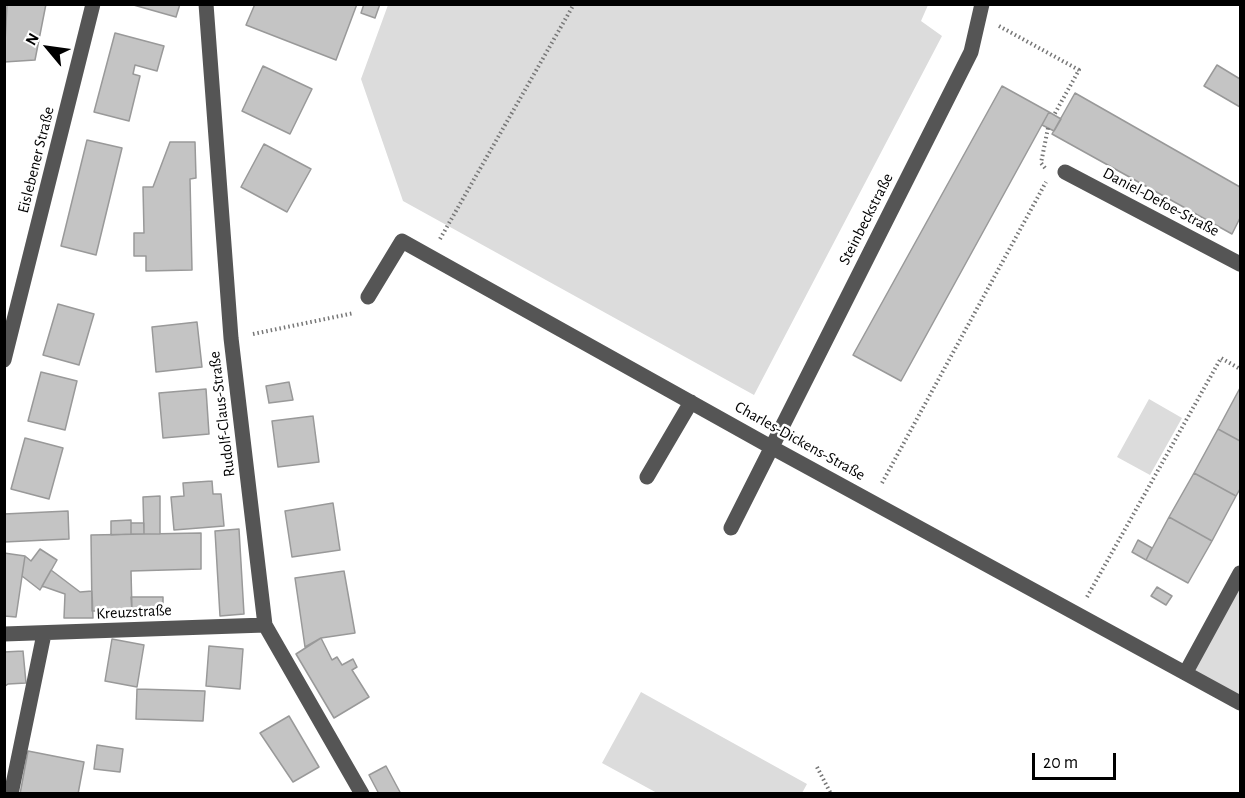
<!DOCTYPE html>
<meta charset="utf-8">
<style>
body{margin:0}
#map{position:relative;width:1245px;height:798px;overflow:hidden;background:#fff;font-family:"Alegreya Sans",sans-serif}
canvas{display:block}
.frame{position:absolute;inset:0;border:6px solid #000;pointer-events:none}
.north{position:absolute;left:18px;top:18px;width:60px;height:60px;-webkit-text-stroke:4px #fff;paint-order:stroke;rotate:299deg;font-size:16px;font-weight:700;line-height:24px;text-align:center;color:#000}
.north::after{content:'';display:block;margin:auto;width:21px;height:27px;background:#000;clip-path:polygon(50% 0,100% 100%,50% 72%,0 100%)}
.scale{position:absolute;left:1032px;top:753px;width:84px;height:27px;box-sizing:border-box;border:3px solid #000;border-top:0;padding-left:8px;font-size:18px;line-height:21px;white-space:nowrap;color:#000;-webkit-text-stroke:4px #fff;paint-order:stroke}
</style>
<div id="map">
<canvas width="1245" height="798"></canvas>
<div class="frame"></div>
<div class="north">N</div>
<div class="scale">20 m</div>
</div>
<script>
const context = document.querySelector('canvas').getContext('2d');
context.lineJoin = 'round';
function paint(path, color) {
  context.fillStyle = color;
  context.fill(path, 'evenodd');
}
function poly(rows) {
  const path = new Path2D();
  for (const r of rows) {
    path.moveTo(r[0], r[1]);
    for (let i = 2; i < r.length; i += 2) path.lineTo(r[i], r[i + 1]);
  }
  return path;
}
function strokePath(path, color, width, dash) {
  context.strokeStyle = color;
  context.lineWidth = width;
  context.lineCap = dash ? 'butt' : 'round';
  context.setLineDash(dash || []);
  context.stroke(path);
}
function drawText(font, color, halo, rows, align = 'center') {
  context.font = font + ' "Alegreya Sans",sans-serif';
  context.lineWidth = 5;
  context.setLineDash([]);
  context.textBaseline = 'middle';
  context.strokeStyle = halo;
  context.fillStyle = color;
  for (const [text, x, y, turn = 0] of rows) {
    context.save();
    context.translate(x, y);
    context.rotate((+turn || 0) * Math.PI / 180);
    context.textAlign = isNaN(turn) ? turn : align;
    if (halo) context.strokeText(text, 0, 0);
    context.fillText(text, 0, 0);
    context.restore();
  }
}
paint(poly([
 [388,5,928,5,921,21,942,36,754,395,403,201,361,79],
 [1149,399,1182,418,1150,475,1117,457],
 [1240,573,1240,703,1186,672],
 [641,692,807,784,802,793,657,793,602,763]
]), '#dcdcdc');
const building = poly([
 [7,4,46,4,35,60,4,62,7,4],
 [130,4,180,4,176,17,130,4],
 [255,4,357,4,336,60,246,25,255,4],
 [364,4,380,4,375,18,361,13,364,4],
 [115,33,164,46,157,71,135,65,133,74,140,76,129,121,94,112,115,33],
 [1217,65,1240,79,1240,107,1204,86,1217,65],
 [263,66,312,89,290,134,242,111,263,66],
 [1002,86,1049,112,901,381,853,355,1002,86],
 [1075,93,1240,187,1240,218,1232,234,1052,134,1075,93],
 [1049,112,1061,119,1054,131,1042,125,1049,112],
 [87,140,122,148,96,255,61,246,87,140],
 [170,142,195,142,196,178,190,179,192,270,146,271,146,256,134,256,134,233,144,233,143,187,153,187,170,142],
 [264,144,311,169,287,212,241,187,264,144],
 [58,304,94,314,79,365,43,355,58,304],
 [197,322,202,367,156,372,152,327,197,322],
 [41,372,77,381,65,430,28,421,41,372],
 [289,382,293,400,269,403,266,386,289,382],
 [1240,388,1240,441,1218,429,1240,388],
 [206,389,209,434,163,438,159,393,206,389],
 [313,416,319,462,278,467,272,421,313,416],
 [1218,429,1240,441,1240,489,1236,496,1194,473,1218,429],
 [25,438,63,448,49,499,11,489,25,438],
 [1194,473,1236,496,1212,541,1169,517,1194,473],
 [212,481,213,494,221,494,224,526,174,530,171,497,184,496,183,483,212,481],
 [160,496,160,534,144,534,143,497,160,496],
 [333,503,340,550,292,557,285,511,333,503],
 [68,511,69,539,4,542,4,514,68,511],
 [1169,517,1212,541,1188,583,1146,560,1169,517],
 [131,520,131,534,111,535,111,521,131,520],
 [131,523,144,523,144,534,131,534,131,523],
 [239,529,244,614,220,616,215,531,239,529],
 [201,533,201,569,131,571,132,611,92,611,91,535,201,533],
 [1138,540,1152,548,1146,560,1132,552,1138,540],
 [40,549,57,560,40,590,22,576,25,556,31,561,40,549],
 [4,553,25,556,16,617,4,616,4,553],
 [51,570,80,592,92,591,93,618,64,618,65,594,42,586,51,570],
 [344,571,355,633,321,638,305,647,295,578,344,571],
 [1157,587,1172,596,1166,605,1151,596,1157,587],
 [131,597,163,597,163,616,137,617,132,611,131,597],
 [321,638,332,660,337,657,342,665,353,659,357,667,352,670,369,697,334,718,296,654,321,638],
 [112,639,144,645,137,687,105,681,112,639],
 [209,646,243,649,240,689,206,686,209,646],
 [23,651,26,683,8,684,4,687,4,652,23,651],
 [137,689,205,691,203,721,136,719,137,689],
 [289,716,319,767,293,782,260,733,289,716],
 [97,745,123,749,120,772,94,769,97,745],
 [28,751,84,762,78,794,20,794,28,751],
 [386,766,401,794,379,794,369,775,386,766]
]);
paint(building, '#c4c4c4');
strokePath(building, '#999', 1.5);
strokePath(poly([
 [999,26,1079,70,1054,115],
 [1045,168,1041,163,1048,128],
 [440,239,574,4],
 [253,334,354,313],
 [882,483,1046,182],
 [1087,597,1221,358,1240,369],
 [817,767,831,794]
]), '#777', 4, [1.5, 3]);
strokePath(poly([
 [206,4,231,338,265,625,362,794],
 [1065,172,1240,264],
 [368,297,402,241,771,447,1240,703],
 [4,360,93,4],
 [647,477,691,402],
 [731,528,971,52,982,4],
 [4,634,265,625],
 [1186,672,1240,573],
 [11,794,44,634]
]), '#555', 15);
drawText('16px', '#000', '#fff', [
 ["Eislebener Straße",36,160,-76],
 ["Daniel-Defoe-Straße",1161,202,28],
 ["Steinbeckstraße",866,219,-63],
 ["Rudolf-Claus-Straße",222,414,-97],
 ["Charles-Dickens-Straße",800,441,29],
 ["Kreuzstraße",134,612,-3]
]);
</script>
